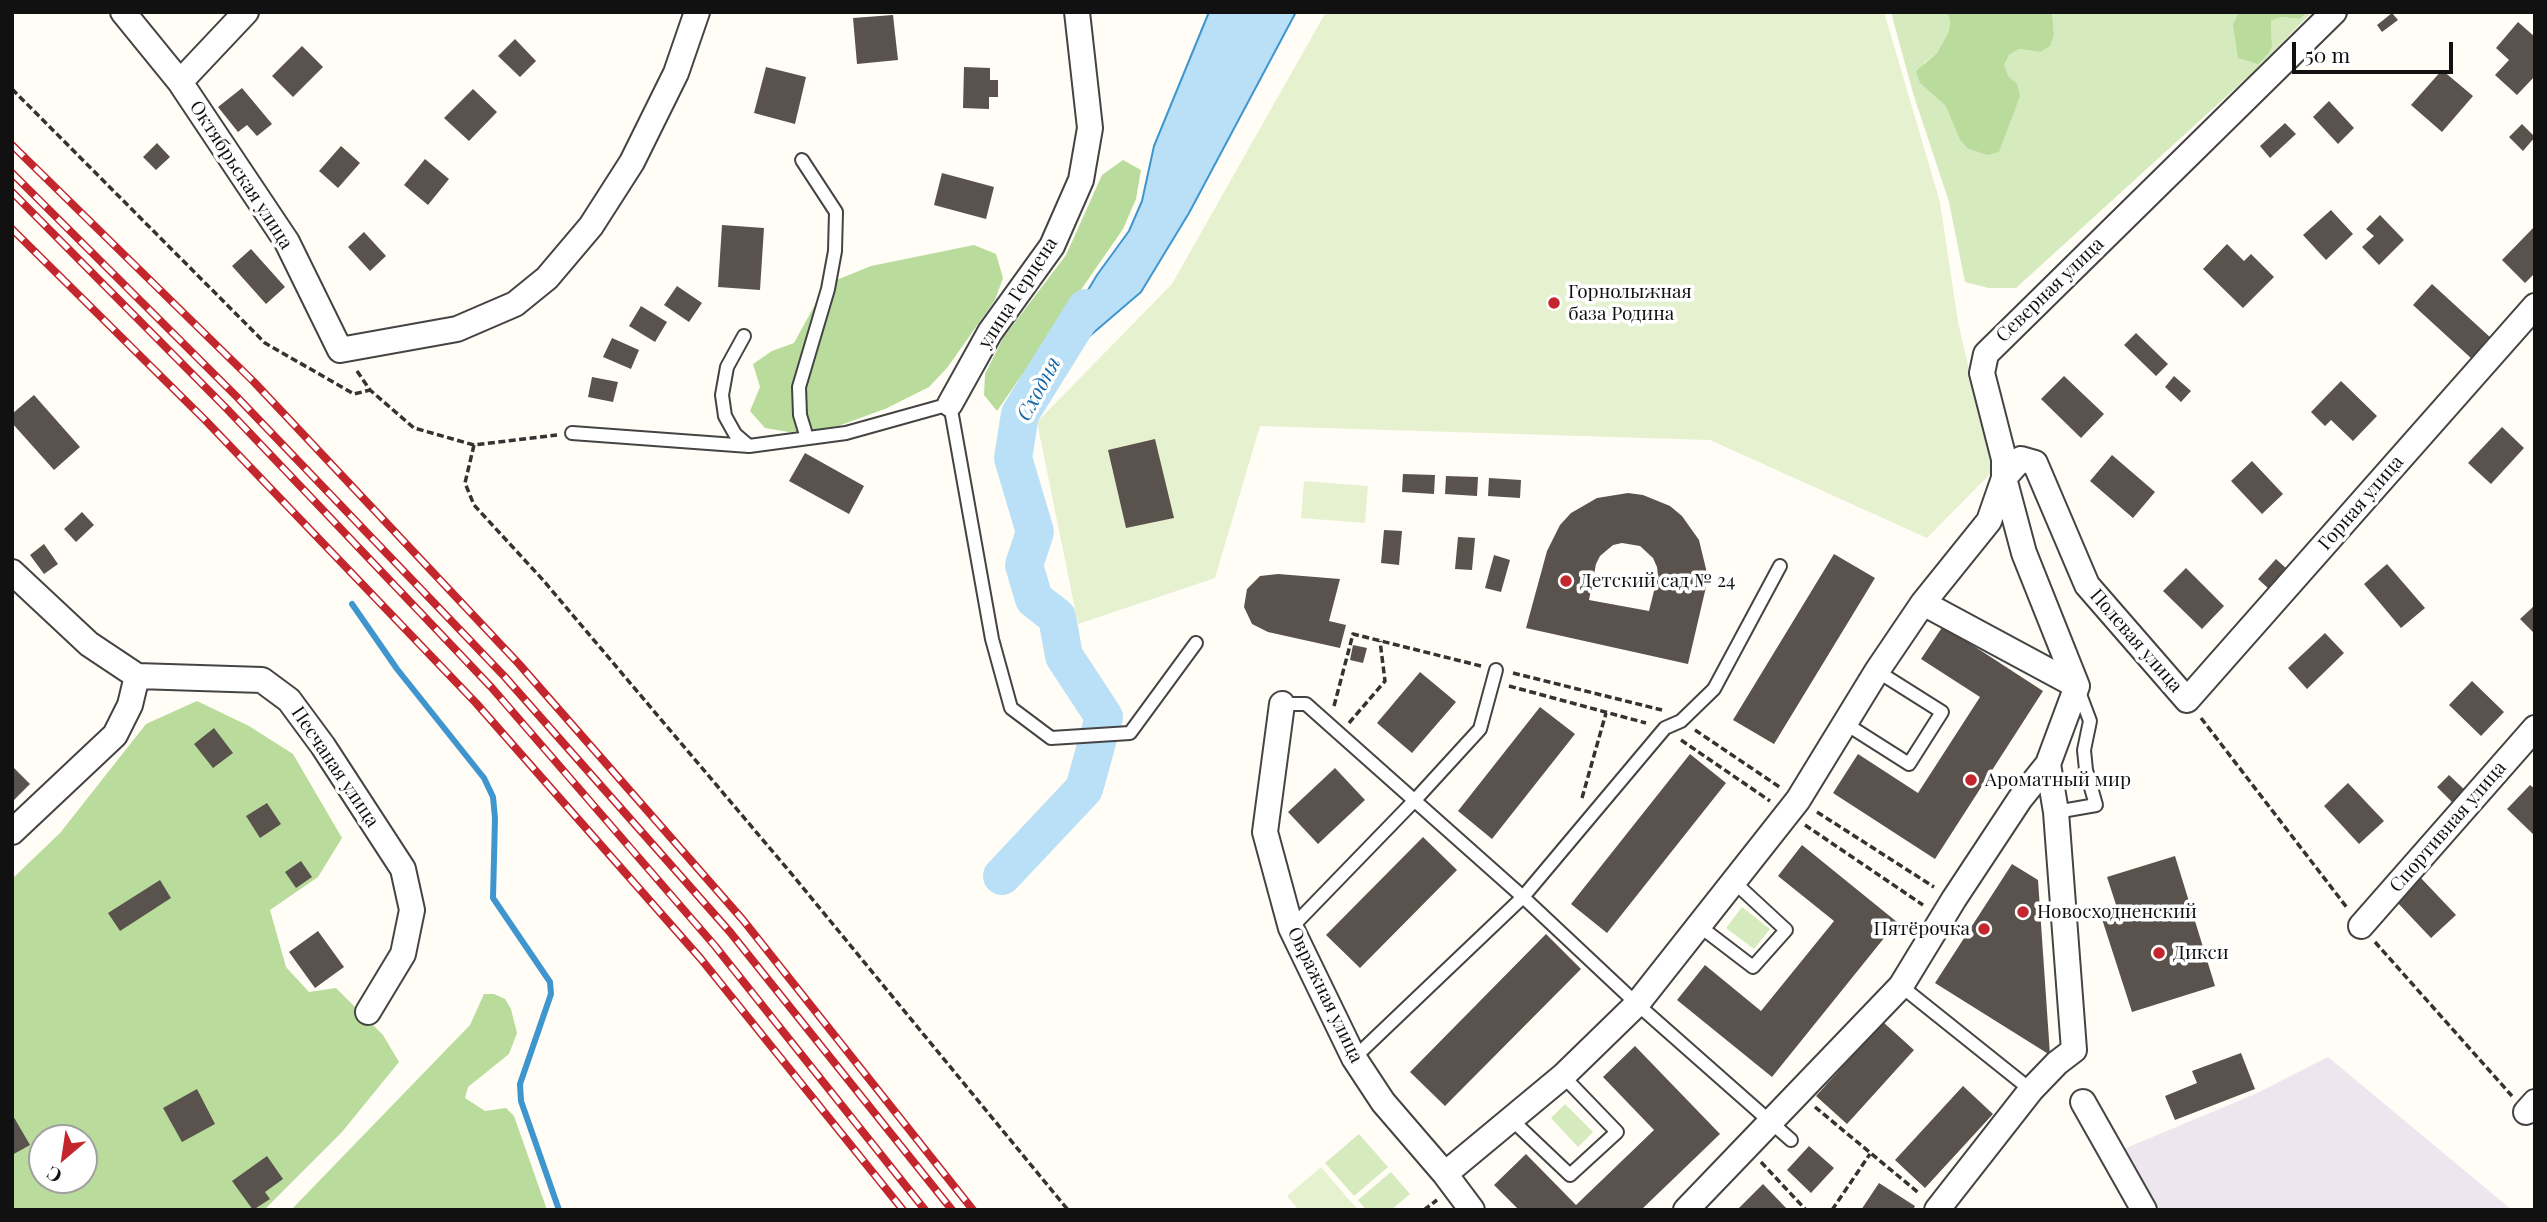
<!DOCTYPE html>
<meta charset="utf-8">
<style>
body{margin:0}
#map{position:relative;width:2547px;height:1222px;overflow:hidden;background:#fffdf5;font-family:"Playfair Display",serif}
canvas{display:block}
.frame{position:absolute;inset:0;border:14px solid #111;pointer-events:none}
.north{position:absolute;left:28px;top:1124px;width:70px;height:70px;box-sizing:border-box;background:#fff;border:2px solid #a0a0a0;border-radius:50%;rotate:209deg;font-size:19px;font-weight:700;line-height:28px;text-align:center;color:#111}
.north::after{content:'';display:block;margin:auto;width:24px;height:32px;background:#c4262e;clip-path:polygon(50% 0,100% 100%,50% 72%,0 100%)}
.scale{position:absolute;left:2292px;top:42px;width:161px;height:32px;box-sizing:border-box;border:4px solid #111;border-top:0;padding-left:9px;font-size:21px;line-height:24px;white-space:nowrap;color:#111;-webkit-text-stroke:5px #fff;paint-order:stroke}
</style>
<div id="map">
<canvas width="2547" height="1222"></canvas>
<div class="frame"></div>
<div class="north">С</div>
<div class="scale">50 m</div>
</div>
<script>
const context = document.querySelector('canvas').getContext('2d');
context.lineJoin = 'round';
function paint(path, color) {
  context.fillStyle = color;
  context.fill(path, 'evenodd');
}
function poly(rows) {
  const path = new Path2D();
  for (const r of rows) {
    path.moveTo(r[0], r[1]);
    for (let i = 2; i < r.length; i += 2) path.lineTo(r[i], r[i + 1]);
  }
  return path;
}
function strokePath(path, color, width, dash) {
  context.strokeStyle = color;
  context.lineWidth = width;
  context.lineCap = dash ? 'butt' : 'round';
  context.setLineDash(dash || []);
  context.stroke(path);
}
function drawText(font, color, halo, rows, align = 'center') {
  context.font = font + ' "Playfair Display",serif';
  context.lineWidth = 7;
  context.setLineDash([]);
  context.textBaseline = 'middle';
  context.strokeStyle = halo;
  context.fillStyle = color;
  for (const [text, x, y, turn = 0] of rows) {
    context.save();
    context.translate(x, y);
    context.rotate((+turn || 0) * Math.PI / 180);
    context.textAlign = isNaN(turn) ? turn : align;
    if (halo) context.strokeText(text, 0, 0);
    context.fillText(text, 0, 0);
    context.restore();
  }
}
paint(poly([
 [2328,1057,2512,1210,2156,1210,2119,1151,2255,1094]
]), '#eee6ef');
paint(poly([
 [1891,12,1947,12,1950,20,1949,31,1937,53,1924,63,1920,83,1947,106,1959,138,2009,77,2004,65,2009,55,2019,49,2040,52,2054,34,2052,12,2239,12,2233,26,2272,46,2271,21,2281,17,2300,19,2307,12,2312,12,2252,73,2016,288,1989,288,1965,282,1949,202,1913,93],
 [1742,907,1770,929,1754,949,1726,928],
 [1565,1104,1593,1132,1578,1147,1551,1118],
 [1359,1134,1388,1167,1354,1196,1325,1163],
 [1391,1172,1410,1194,1391,1210,1366,1210,1358,1200]
]), '#d5ebbd');
paint(poly([
 [1947,12,2052,12,2054,34,2050,46,2040,52,2019,49,2009,55,2004,65,2009,77,2017,84,2020,96,1999,152,1987,155,1967,148,1959,138,1946,106,1920,83,1916,71,1937,53,1949,31,1950,20],
 [2239,12,2307,12,2300,19,2281,17,2271,21,2272,46,2268,54,2258,64,2238,58,2233,25],
 [1123,160,1141,170,1136,199,1123,229,997,411,984,395,985,374,1003,338,1066,255,1102,175],
 [974,245,996,254,1003,278,995,300,947,368,929,387,885,409,838,426,814,430,789,432,765,428,750,411,760,387,753,364,772,351,794,343,818,299,834,281,871,266],
 [197,701,249,726,293,754,342,838,318,877,270,910,286,967,309,992,336,988,383,1035,399,1062,342,1132,264,1210,12,1210,12,879,60,833,146,724],
 [42,1138,84,1138,84,1180,42,1180],
 [484,994,494,994,505,999,511,1009,517,1033,509,1054,468,1087,465,1098,485,1111,506,1108,514,1116,547,1210,291,1210,470,1025]
]), '#b9dc9c');
paint(poly([
 [1326,12,1884,12,1940,202,1958,322,1993,471,1927,538,1710,440,1260,426,1215,578,1078,624,1037,422,1172,284],
 [1304,481,1368,486,1365,523,1301,518],
 [1321,1167,1358,1210,1299,1210,1287,1196]
]), '#e6f2cf');
const water = poly([
 [1209,12,1296,12,1189,213,1141,292,1085,340,1058,352,1055,348,1070,320,1097,275,1129,231,1142,201,1154,146,1209,12]
]);
paint(water, '#b9e0f7');
strokePath(water, '#3f96cf', 2);
strokePath(poly([
 [352,604,397,669,484,778,493,797,495,818,493,898,550,982,551,994,520,1084,521,1101,559,1210]
]), '#3f96cf', 6);
strokePath(poly([
 [1002,876,1084,789,1104,717,1064,656,1057,617,1034,599,1024,565,1035,532,1013,458,1020,414,1086,308]
]), '#b9e0f7', 38);
paint(poly([
 [2392,13,2398,20,2382,32,2377,25],
 [893,15,898,60,857,64,853,18],
 [2518,22,2535,37,2535,76,2517,95,2495,75,2509,60,2496,48],
 [515,39,536,61,520,77,498,56],
 [302,46,323,67,293,97,272,76],
 [766,67,806,77,795,124,754,113],
 [964,67,990,68,990,80,998,80,998,97,989,97,989,109,963,108],
 [2442,70,2473,96,2442,132,2411,105],
 [242,88,272,124,257,136,247,125,238,132,218,107],
 [473,89,497,112,469,141,444,118],
 [2329,101,2354,128,2338,144,2313,117],
 [2285,123,2296,134,2270,158,2260,146],
 [2522,124,2535,137,2523,151,2509,137],
 [157,143,170,157,156,170,143,157],
 [341,146,360,163,338,188,319,171],
 [425,159,449,179,428,205,404,185],
 [942,173,994,187,986,219,934,205],
 [2331,210,2353,234,2326,260,2303,235],
 [2380,215,2404,240,2379,265,2362,247,2374,236,2366,229],
 [722,225,764,228,760,290,718,287],
 [2535,226,2535,273,2525,283,2502,260],
 [364,232,386,256,370,271,348,247],
 [2227,244,2244,261,2251,254,2274,277,2243,308,2203,269],
 [251,249,285,287,266,304,232,266],
 [2432,284,2491,338,2472,359,2413,305],
 [677,286,702,303,689,322,664,305],
 [641,306,667,322,655,342,629,326],
 [2136,333,2168,364,2156,376,2124,345],
 [612,338,639,350,631,369,603,357],
 [2064,376,2104,414,2081,438,2041,399],
 [2174,376,2191,391,2181,402,2165,387],
 [592,377,618,382,613,402,588,397],
 [2341,381,2377,416,2353,441,2331,420,2325,426,2311,412],
 [34,395,80,447,54,470,12,423,12,414],
 [2502,427,2524,448,2491,484,2468,463],
 [1155,439,1174,518,1126,528,1108,450],
 [805,453,864,486,849,514,789,481],
 [2112,455,2155,492,2133,518,2090,481],
 [2252,461,2283,494,2262,514,2231,481],
 [1403,474,1435,475,1434,494,1402,492],
 [1446,476,1478,477,1477,496,1445,494],
 [1489,478,1521,480,1520,498,1488,496],
 [1628,493,1643,495,1670,506,1682,516,1699,540,1706,569,1706,587,1688,664,1526,628,1547,551,1560,525,1571,513,1597,498],
 [1622,543,1640,546,1653,558,1657,567,1658,575,1649,611,1589,600,1596,564,1600,556,1613,545],
 [82,512,94,525,76,542,64,529],
 [1384,530,1402,531,1399,565,1381,563],
 [1458,537,1475,538,1472,570,1455,569],
 [44,544,58,564,44,574,30,555],
 [1834,554,1875,578,1774,744,1733,720],
 [1494,555,1510,560,1501,592,1485,588],
 [2276,559,2288,570,2270,590,2258,579],
 [2387,564,2425,608,2401,628,2364,584],
 [2186,568,2224,606,2202,629,2163,591],
 [1278,574,1340,579,1329,621,1346,625,1340,648,1268,632,1252,624,1244,607,1247,589,1260,576],
 [2535,605,2535,634,2520,619],
 [1943,626,2043,691,1935,859,1833,793,1858,754,1918,793,1980,697,1921,659],
 [2325,633,2344,653,2307,689,2288,668],
 [1353,645,1367,648,1363,663,1350,660],
 [1420,672,1456,702,1412,753,1377,723],
 [2472,681,2504,712,2481,736,2449,705],
 [1540,707,1575,734,1492,839,1458,811],
 [214,728,233,753,213,768,194,744],
 [1690,754,1726,783,1607,933,1571,904],
 [12,766,30,784,12,802],
 [1335,768,1365,800,1318,844,1288,812],
 [2449,775,2468,793,2456,806,2437,787],
 [2348,783,2384,821,2359,844,2324,806],
 [2530,785,2535,789,2535,836,2507,809],
 [267,803,281,824,260,838,246,816],
 [1423,837,1457,870,1360,968,1326,935],
 [1802,845,1897,922,1772,1077,1677,1000,1705,965,1761,1011,1834,921,1778,876],
 [2175,856,2215,986,2132,1012,2102,919,2119,914,2107,877],
 [301,861,312,877,296,888,285,872],
 [2012,864,2038,880,2050,1055,1935,983],
 [2420,877,2456,915,2431,938,2396,901],
 [160,880,171,898,120,931,108,913],
 [318,931,344,967,315,988,289,952],
 [1546,934,1581,969,1445,1106,1410,1072],
 [1883,1022,1914,1050,1847,1124,1816,1096],
 [1635,1046,1720,1134,1641,1210,1519,1210,1494,1185,1526,1154,1576,1205,1654,1130,1603,1077],
 [2241,1053,2255,1089,2175,1120,2165,1096,2197,1083,2192,1071],
 [1963,1086,1993,1114,1925,1188,1895,1160],
 [197,1089,215,1124,182,1142,163,1108],
 [12,1114,30,1145,12,1155],
 [1809,1146,1834,1168,1811,1193,1787,1170],
 [267,1156,283,1179,265,1192,270,1199,253,1210,232,1181],
 [1879,1183,1915,1206,1913,1210,1861,1210],
 [1763,1184,1788,1210,1737,1210]
]), '#5a524d');
const lane = poly([
 [802,160,836,212,835,251,828,289,799,387,800,415,807,438],
 [744,336,727,367,722,395,725,416,735,434,749,446],
 [572,433,749,446,846,433,950,404,992,639,1011,708,1051,738,1130,733,1196,643],
 [1282,704,1306,704,1523,897,1637,1004,1791,1140],
 [1846,724,1909,764,1942,712,1877,671],
 [2056,812,2096,805,2086,770,2084,750,2090,721,2078,689],
 [1698,925,1753,967,1786,930,1733,881],
 [1291,928,1415,800,1480,729,1496,670],
 [1901,986,2031,1090],
 [1354,1058,1523,897,1665,728,1681,721,1714,689,1780,566],
 [1512,1120,1570,1175,1617,1132,1563,1076]
]);
const street = poly([
 [123,12,180,82,287,242,340,350,457,329,515,304,547,278,591,226,632,162,676,73,697,12],
 [180,82,246,12],
 [950,404,990,332,1052,246,1081,180,1090,128,1077,12],
 [12,572,89,644,137,676,262,680,289,700,323,746,403,869,412,910,403,954,368,1012],
 [1923,603,1989,521,2004,478,2021,459,2035,463,2087,585,2187,700,2535,306],
 [2077,686,2024,553,2004,478,2004,459,1982,373,1986,354,2334,12],
 [1282,704,1265,832,1291,928,1354,1058,1383,1102,1445,1174,1472,1210],
 [12,832,115,735,130,705,137,676],
 [2361,926,2535,728],
 [2083,1102,2144,1210],
 [2526,1112,2535,1102],
 [1445,1174,1563,1076,1637,1004,1798,800,1877,671,1923,603,2077,686],
 [1686,1210,1901,986,1954,899,2020,799,2048,764],
 [1937,1210,2031,1090,2057,1063,2074,1050,2056,812,2048,764,2077,686]
]);
strokePath(lane, '#444', 16);
strokePath(street, '#444', 28);
strokePath(poly([
 [12,89,265,343,354,394,370,390],
 [357,371,370,390,414,428,474,445,557,435],
 [474,445,465,483,474,505,543,580,790,872,1068,1210],
 [1513,673,1662,710],
 [1509,686,1646,723],
 [1334,706,1353,634,1481,666],
 [2201,718,2348,909],
 [1349,723,1385,681,1380,641],
 [1695,730,1781,788],
 [1681,740,1770,801],
 [1582,798,1606,713],
 [1817,812,1934,887],
 [1805,825,1923,905],
 [2375,942,2512,1096],
 [1815,1107,1920,1194],
 [1761,1162,1806,1210],
 [1424,1210,1437,1200],
 [1832,1210,1870,1154]
]), '#333', 3.5, [7, 3.5]);
strokePath(lane, '#fff', 12);
strokePath(street, '#fff', 24);
const rail = poly([
 [12,145,254,382,519,664,743,920,973,1210],
 [12,173,237,397,505,677,730,932,952,1210],
 [12,192,226,408,492,688,715,946,925,1210],
 [12,229,206,421,476,703,701,959,903,1210]
]);
strokePath(rail, '#c4262e', 8);
strokePath(rail, '#fff', 5, [16]);
for (const [x, y, r, color] of [
 [1554,303,7,"#c4262e"],
 [1566,581,7,"#c4262e"],
 [1971,780,7,"#c4262e"],
 [2023,912,7,"#c4262e"],
 [1984,929,7,"#c4262e"],
 [2159,953,7,"#c4262e"]
]) {
  const dot = new Path2D();
  dot.arc(x, y, r, 0, 2 * Math.PI);
  context.fillStyle = color;
  context.fill(dot);
  strokePath(dot, '#fff', 2.5);
}
drawText('19px', '#111', '#fff', [
 ["Октябрьская улица",241,175,57],
 ["Северная улица",2050,290,-44],
 ["улица Герцена",1018,293,-57],
 ["Горная улица",2361,503,-49],
 ["Полевая улица",2136,641,49],
 ["Песчаная улица",335,767,56],
 ["Спортивная улица",2448,827,-49],
 ["Овражная улица",1325,995,64]
]);
drawText('19px', '#111', '#fff', [
 ["Горнолыжная",1568,292],
 ["база Родина",1568,314],
 ["Детский сад № 24",1580,581],
 ["Ароматный мир",1985,780],
 ["Новосходненский",2037,912],
 ["Пятёрочка",1970,929,"right"],
 ["Дикси",2173,953]
], 'left');
drawText('italic 21px', '#1768a6', '#fff', [
 ["Сходня",1039,389,-62]
]);
</script>
